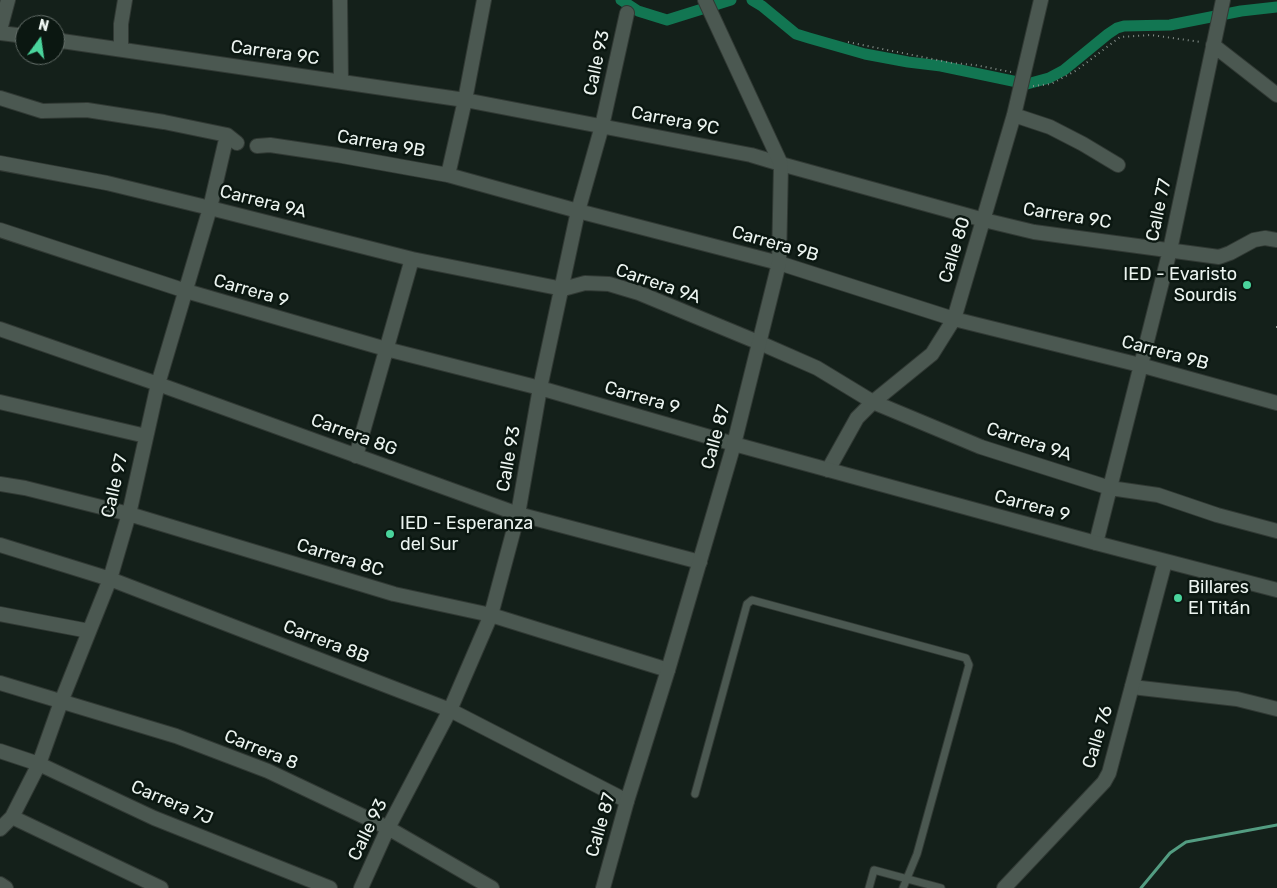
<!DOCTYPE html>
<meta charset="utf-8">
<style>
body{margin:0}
#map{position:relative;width:1277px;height:888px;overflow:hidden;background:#14201a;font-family:Rubik,sans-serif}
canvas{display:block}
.north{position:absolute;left:15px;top:15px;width:50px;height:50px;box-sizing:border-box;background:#0b1711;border:1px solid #656f6a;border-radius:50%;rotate:14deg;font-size:14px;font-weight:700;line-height:20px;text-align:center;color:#ecf4f0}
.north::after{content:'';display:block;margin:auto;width:18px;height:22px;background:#4ad49c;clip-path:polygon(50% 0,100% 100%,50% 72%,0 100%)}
</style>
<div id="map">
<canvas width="1277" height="888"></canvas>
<div class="north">N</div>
</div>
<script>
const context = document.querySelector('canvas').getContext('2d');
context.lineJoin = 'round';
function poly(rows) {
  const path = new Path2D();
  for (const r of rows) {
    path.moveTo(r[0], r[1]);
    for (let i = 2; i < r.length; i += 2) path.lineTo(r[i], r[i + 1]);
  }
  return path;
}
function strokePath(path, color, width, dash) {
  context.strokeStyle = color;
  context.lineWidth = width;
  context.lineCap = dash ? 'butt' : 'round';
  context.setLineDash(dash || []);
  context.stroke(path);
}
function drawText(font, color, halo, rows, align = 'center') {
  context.font = font + ' Rubik,sans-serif';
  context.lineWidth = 5;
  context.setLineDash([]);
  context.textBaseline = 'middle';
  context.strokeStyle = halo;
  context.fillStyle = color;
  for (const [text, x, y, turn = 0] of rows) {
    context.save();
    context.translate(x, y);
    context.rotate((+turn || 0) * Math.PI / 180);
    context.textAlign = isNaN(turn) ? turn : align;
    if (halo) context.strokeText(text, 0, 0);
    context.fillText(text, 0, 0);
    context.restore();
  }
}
strokePath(poly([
 [1141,888,1170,853,1186,842,1277,825]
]), '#539c81', 3);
strokePath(poly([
 [621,0,638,11,667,20,731,0],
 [752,0,762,6,796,34,809,38,865,54,908,62,941,66,1027,84,1049,78,1064,70,1108,34,1117,28,1124,26,1170,25,1241,11,1277,7]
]), '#127652', 11);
const service = poly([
 [695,794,747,604,752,600,966,658,969,665,917,854,903,888],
 [869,888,874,870,941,888]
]);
const minor = poly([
 [340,0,341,81],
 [0,30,8,0],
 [0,33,25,36],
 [55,40,465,100,751,155,781,164,984,220,1034,232,1219,257,1230,253,1254,240,1265,238,1277,240],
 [1213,45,1277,95],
 [121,49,121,24,125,0],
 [0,98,42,111,87,110,164,122,227,135,237,143],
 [1014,115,1050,127,1083,144,1118,165],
 [257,146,270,145,337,155,448,175,578,211,779,263,954,319,1140,365,1277,403],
 [0,163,107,183,210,208,412,259,563,289,585,283,609,284,639,293,760,343,817,368,873,402,981,447,1110,488,1158,495,1217,515,1277,531],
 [448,175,465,100,484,0],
 [0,230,186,291,386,349,540,388,734,444],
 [0,329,158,384,518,514,700,562],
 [0,402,146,436],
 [356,456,412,259],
 [828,470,857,418,873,402,932,354,954,319,1014,115,1041,0],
 [0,484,25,488,129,514,394,594,491,615,668,670],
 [1096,543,1170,250,1223,0],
 [0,545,110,579,450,710,627,801],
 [0,614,89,631],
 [0,683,176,736,268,771,388,828,492,888],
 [1132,687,1237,699,1277,709],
 [0,751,39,764,154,818,330,888],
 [12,817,161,888],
 [0,829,12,817,39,764,61,702,110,579,129,514,158,384,210,208,227,135],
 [0,884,6,888],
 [361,888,388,828,450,710,491,615,518,514,540,388,578,211,602,126,627,13]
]);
const tertiary = poly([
 [734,444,1096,543,1277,590],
 [603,888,627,801,668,670,734,444,779,263,781,164,705,0],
 [1004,888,1104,782,1109,773,1165,562]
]);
strokePath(service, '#313934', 9);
strokePath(minor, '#313934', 16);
strokePath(tertiary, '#313934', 16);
strokePath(poly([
 [848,42,952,63,975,65,1011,72],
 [1033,86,1051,84,1077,70,1120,37,1151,35,1201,42],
 [1276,327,1277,327]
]), '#858f8a', 2, [1, 4]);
strokePath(service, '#4b5851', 7);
strokePath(minor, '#4b5851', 14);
strokePath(tertiary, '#4b5851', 14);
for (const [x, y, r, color] of [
 [1247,285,5,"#4ad49c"],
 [390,534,5,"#4ad49c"],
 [1178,598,5,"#4ad49c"]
]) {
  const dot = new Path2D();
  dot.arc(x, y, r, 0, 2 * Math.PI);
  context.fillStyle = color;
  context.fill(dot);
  strokePath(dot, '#0b1711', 2);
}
drawText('18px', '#ecf4f0', '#0b1711', [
 ["Carrera 9C",275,53,8],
 ["Calle 93",597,63,-78],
 ["Carrera 9C",675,121,11],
 ["Carrera 9B",381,144,10],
 ["Carrera 9A",263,202,14],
 ["Calle 77",1159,210,-78],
 ["Carrera 9C",1067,216,9],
 ["Carrera 9B",775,244,16],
 ["Calle 80",955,250,-73],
 ["Carrera 9A",658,284,19],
 ["Carrera 9",251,291,16],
 ["Carrera 9B",1165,353,15],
 ["Carrera 9",642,398,16],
 ["Carrera 8G",354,435,20],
 ["Calle 87",716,437,-75],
 ["Carrera 9A",1029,442,18],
 ["Calle 93",509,459,-80],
 ["Calle 97",115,486,-77],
 ["Carrera 9",1032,506,15],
 ["Carrera 8C",340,558,17],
 ["Carrera 8B",326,642,21],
 ["Calle 76",1098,737,-73],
 ["Carrera 8",261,750,22],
 ["Carrera 7J",172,803,23],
 ["Calle 87",601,825,-74],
 ["Calle 93",368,830,-64]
]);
drawText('18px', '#ecf4f0', '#0b1711', [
 ["IED - Evaristo",1237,275,"right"],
 ["Sourdis",1237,296,"right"],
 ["IED - Esperanza",400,524],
 ["del Sur",400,545],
 ["Billares",1188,588],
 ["El Titán",1188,609]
], 'left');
</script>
